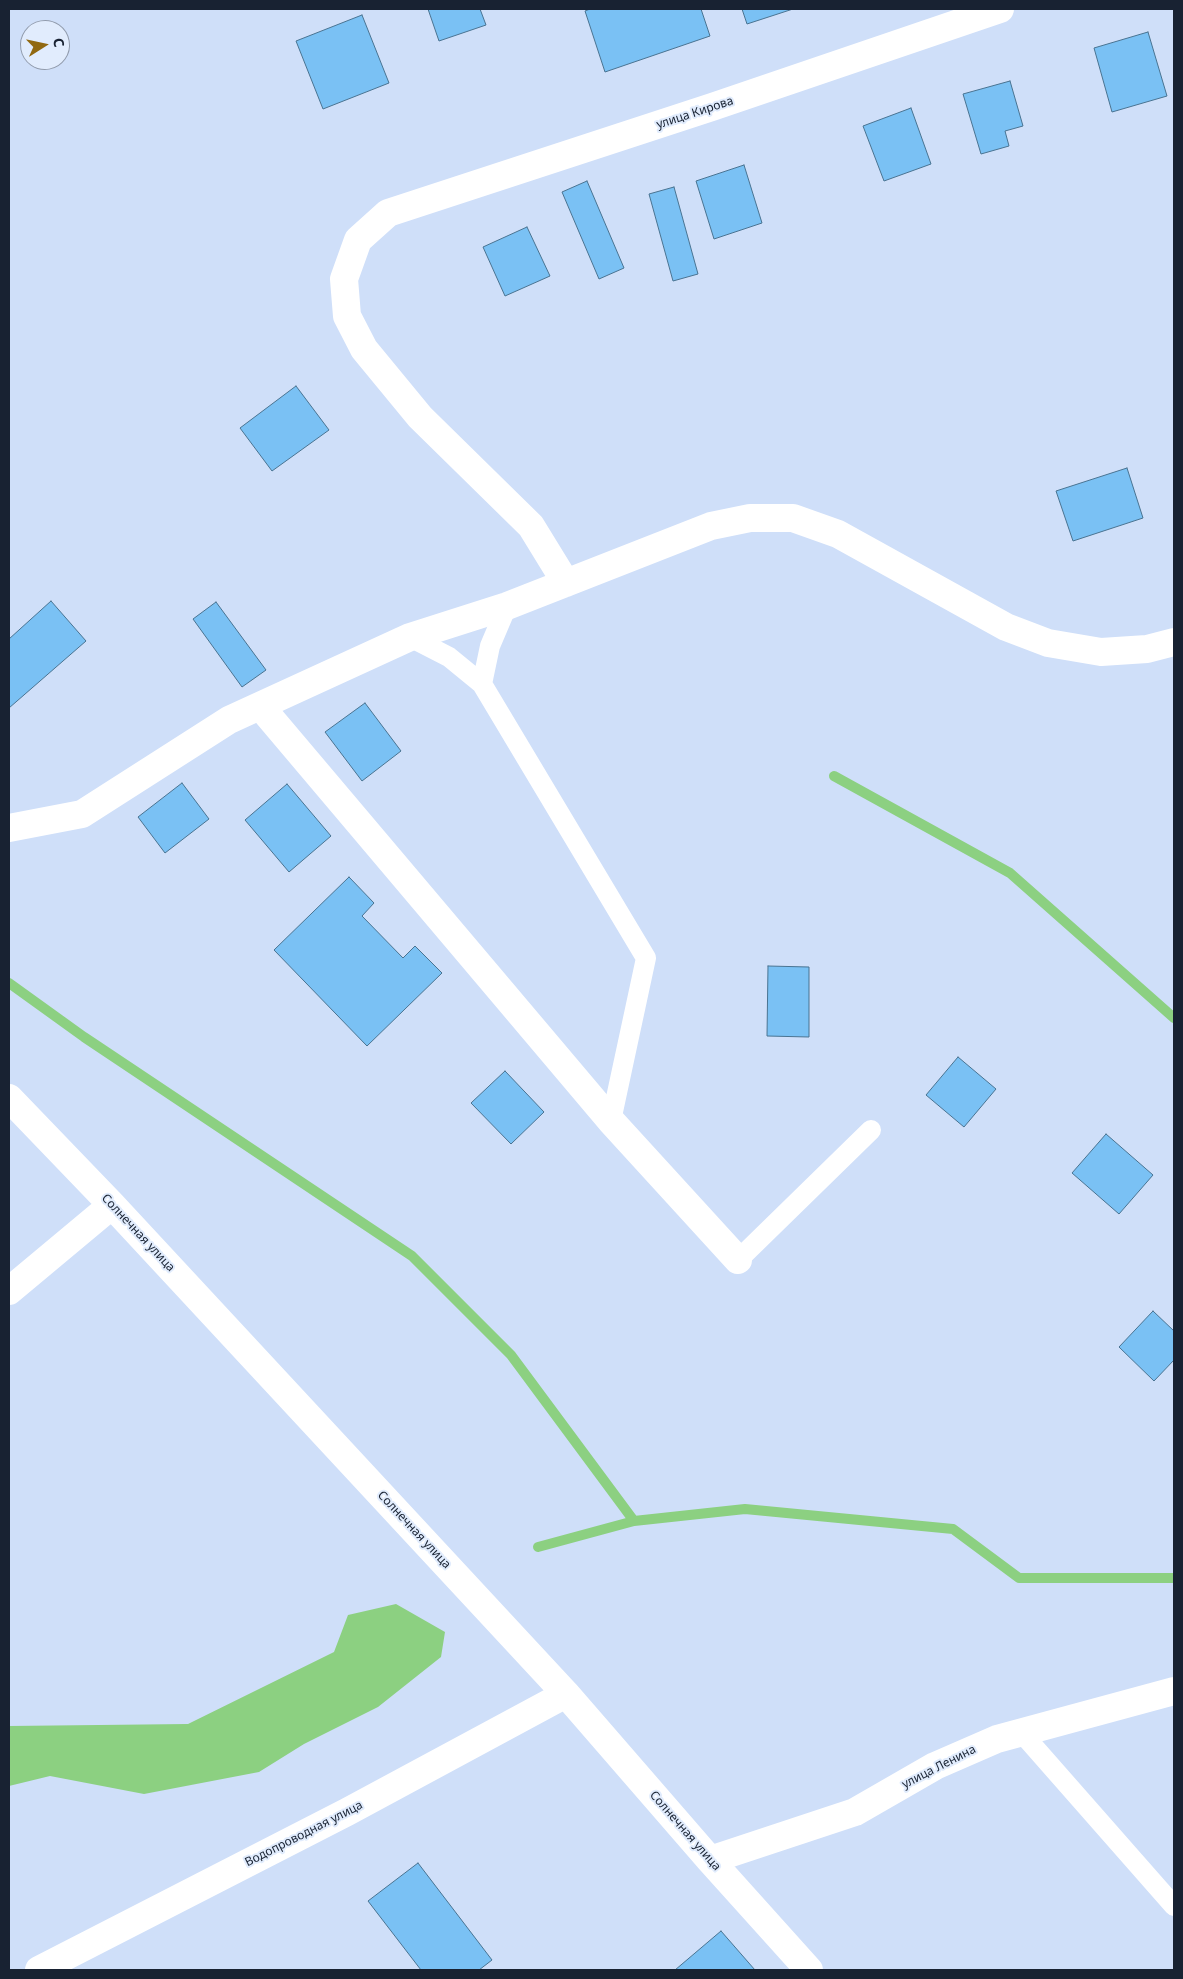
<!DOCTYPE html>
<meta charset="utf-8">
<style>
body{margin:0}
#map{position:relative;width:1183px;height:1979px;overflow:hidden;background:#cfdff9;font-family:"Noto Sans",sans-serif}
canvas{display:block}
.frame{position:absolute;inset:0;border:10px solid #182232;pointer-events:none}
.north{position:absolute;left:20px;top:20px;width:50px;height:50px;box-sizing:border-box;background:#e1ecfd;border:1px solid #919bac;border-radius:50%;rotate:80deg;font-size:14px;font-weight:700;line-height:20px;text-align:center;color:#182232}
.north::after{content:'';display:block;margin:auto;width:18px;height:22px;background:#916911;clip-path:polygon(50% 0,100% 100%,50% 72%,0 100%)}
</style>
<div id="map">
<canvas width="1183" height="1979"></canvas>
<div class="frame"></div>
<div class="north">С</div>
</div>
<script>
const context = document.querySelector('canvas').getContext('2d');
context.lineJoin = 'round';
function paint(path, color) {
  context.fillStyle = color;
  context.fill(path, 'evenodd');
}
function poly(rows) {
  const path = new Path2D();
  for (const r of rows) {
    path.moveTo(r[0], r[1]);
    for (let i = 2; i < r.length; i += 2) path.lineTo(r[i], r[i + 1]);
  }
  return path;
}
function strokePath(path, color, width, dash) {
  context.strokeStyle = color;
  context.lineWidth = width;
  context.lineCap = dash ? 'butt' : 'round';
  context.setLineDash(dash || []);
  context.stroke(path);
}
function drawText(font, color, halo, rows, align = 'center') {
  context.font = font + ' "Noto Sans",sans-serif';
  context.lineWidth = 4;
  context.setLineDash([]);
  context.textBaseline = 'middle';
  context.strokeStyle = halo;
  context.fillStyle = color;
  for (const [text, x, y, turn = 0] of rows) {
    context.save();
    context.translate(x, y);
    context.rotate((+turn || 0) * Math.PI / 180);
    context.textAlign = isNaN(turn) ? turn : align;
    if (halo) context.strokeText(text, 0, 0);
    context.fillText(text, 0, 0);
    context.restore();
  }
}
paint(poly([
 [396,1604,445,1632,441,1657,378,1707,304,1744,259,1772,144,1794,50,1776,9,1786,9,1726,188,1724,334,1652,348,1615]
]), '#8cd081');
strokePath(poly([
 [834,776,1010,873,1174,1018],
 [9,983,84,1037,412,1256,511,1355,634,1521],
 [538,1547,634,1521,745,1509,953,1529,1019,1578,1174,1578]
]), '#8cd081', 10);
const building = poly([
 [428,9,480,9,486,25,439,41,428,9],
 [590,9,701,9,710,36,605,72,585,11,590,9],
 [742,9,793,9,747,24,742,9],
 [362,15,389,83,323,109,296,41,362,15],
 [1148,32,1167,96,1112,112,1094,48,1148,32],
 [1010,81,1023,126,1005,131,1009,146,981,154,963,94,1010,81],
 [911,108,931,164,884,181,863,126,911,108],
 [744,165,762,223,714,239,696,181,744,165],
 [587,181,624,268,599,279,562,192,587,181],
 [674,187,698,274,673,281,649,194,674,187],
 [527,227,550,276,505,296,483,247,527,227],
 [296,386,329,430,272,471,240,428,296,386],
 [1127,468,1143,518,1073,541,1056,491,1127,468],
 [51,601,86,641,9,708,9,639,51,601],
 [216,602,266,670,242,687,193,619,216,602],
 [365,703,401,751,362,781,325,732,365,703],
 [182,783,209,819,165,853,138,817,182,783],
 [287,784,331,836,289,872,245,820,287,784],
 [349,877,374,903,362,916,403,958,415,946,442,973,367,1046,274,950,349,877],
 [768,966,809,967,809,1037,767,1036,768,966],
 [958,1057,996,1089,964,1127,926,1095,958,1057],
 [505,1071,544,1112,511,1144,471,1103,505,1071],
 [1106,1134,1153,1175,1119,1214,1072,1173,1106,1134],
 [1153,1311,1174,1331,1174,1360,1154,1381,1119,1347,1153,1311],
 [418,1863,492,1960,479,1970,421,1970,368,1901,418,1863],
 [721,1931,755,1970,675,1970,721,1931]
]);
paint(building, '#7ac1f4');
strokePath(building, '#497391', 1);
strokePath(poly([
 [410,637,449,657,482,684,646,958,611,1121],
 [482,684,490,646,507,606],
 [738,1260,871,1130],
 [1021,1732,1174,1906]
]), '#fff', 20);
strokePath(poly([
 [566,583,531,526,420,417,364,349,347,316,344,279,358,240,388,213,712,107,1000,9],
 [261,707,611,1121,738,1260],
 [9,828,82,814,229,720,410,637,507,606,711,526,750,518,793,518,838,534,1006,627,1048,643,1101,652,1147,649,1174,642],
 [9,1098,112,1205,566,1694,710,1860,809,1970],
 [9,1291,112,1205],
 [710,1860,855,1812,935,1766,997,1739,1174,1691],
 [39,1970,347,1812,566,1694]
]), '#fff', 28);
drawText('12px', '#182232', '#e1ecfd', [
 ["улица Кирова",695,113,-18],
 ["Солнечная улица",138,1233,47],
 ["Солнечная улица",414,1530,47],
 ["улица Ленина",939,1767,-27],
 ["Солнечная улица",685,1831,49],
 ["Водопроводная улица",304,1834,-27]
]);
</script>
